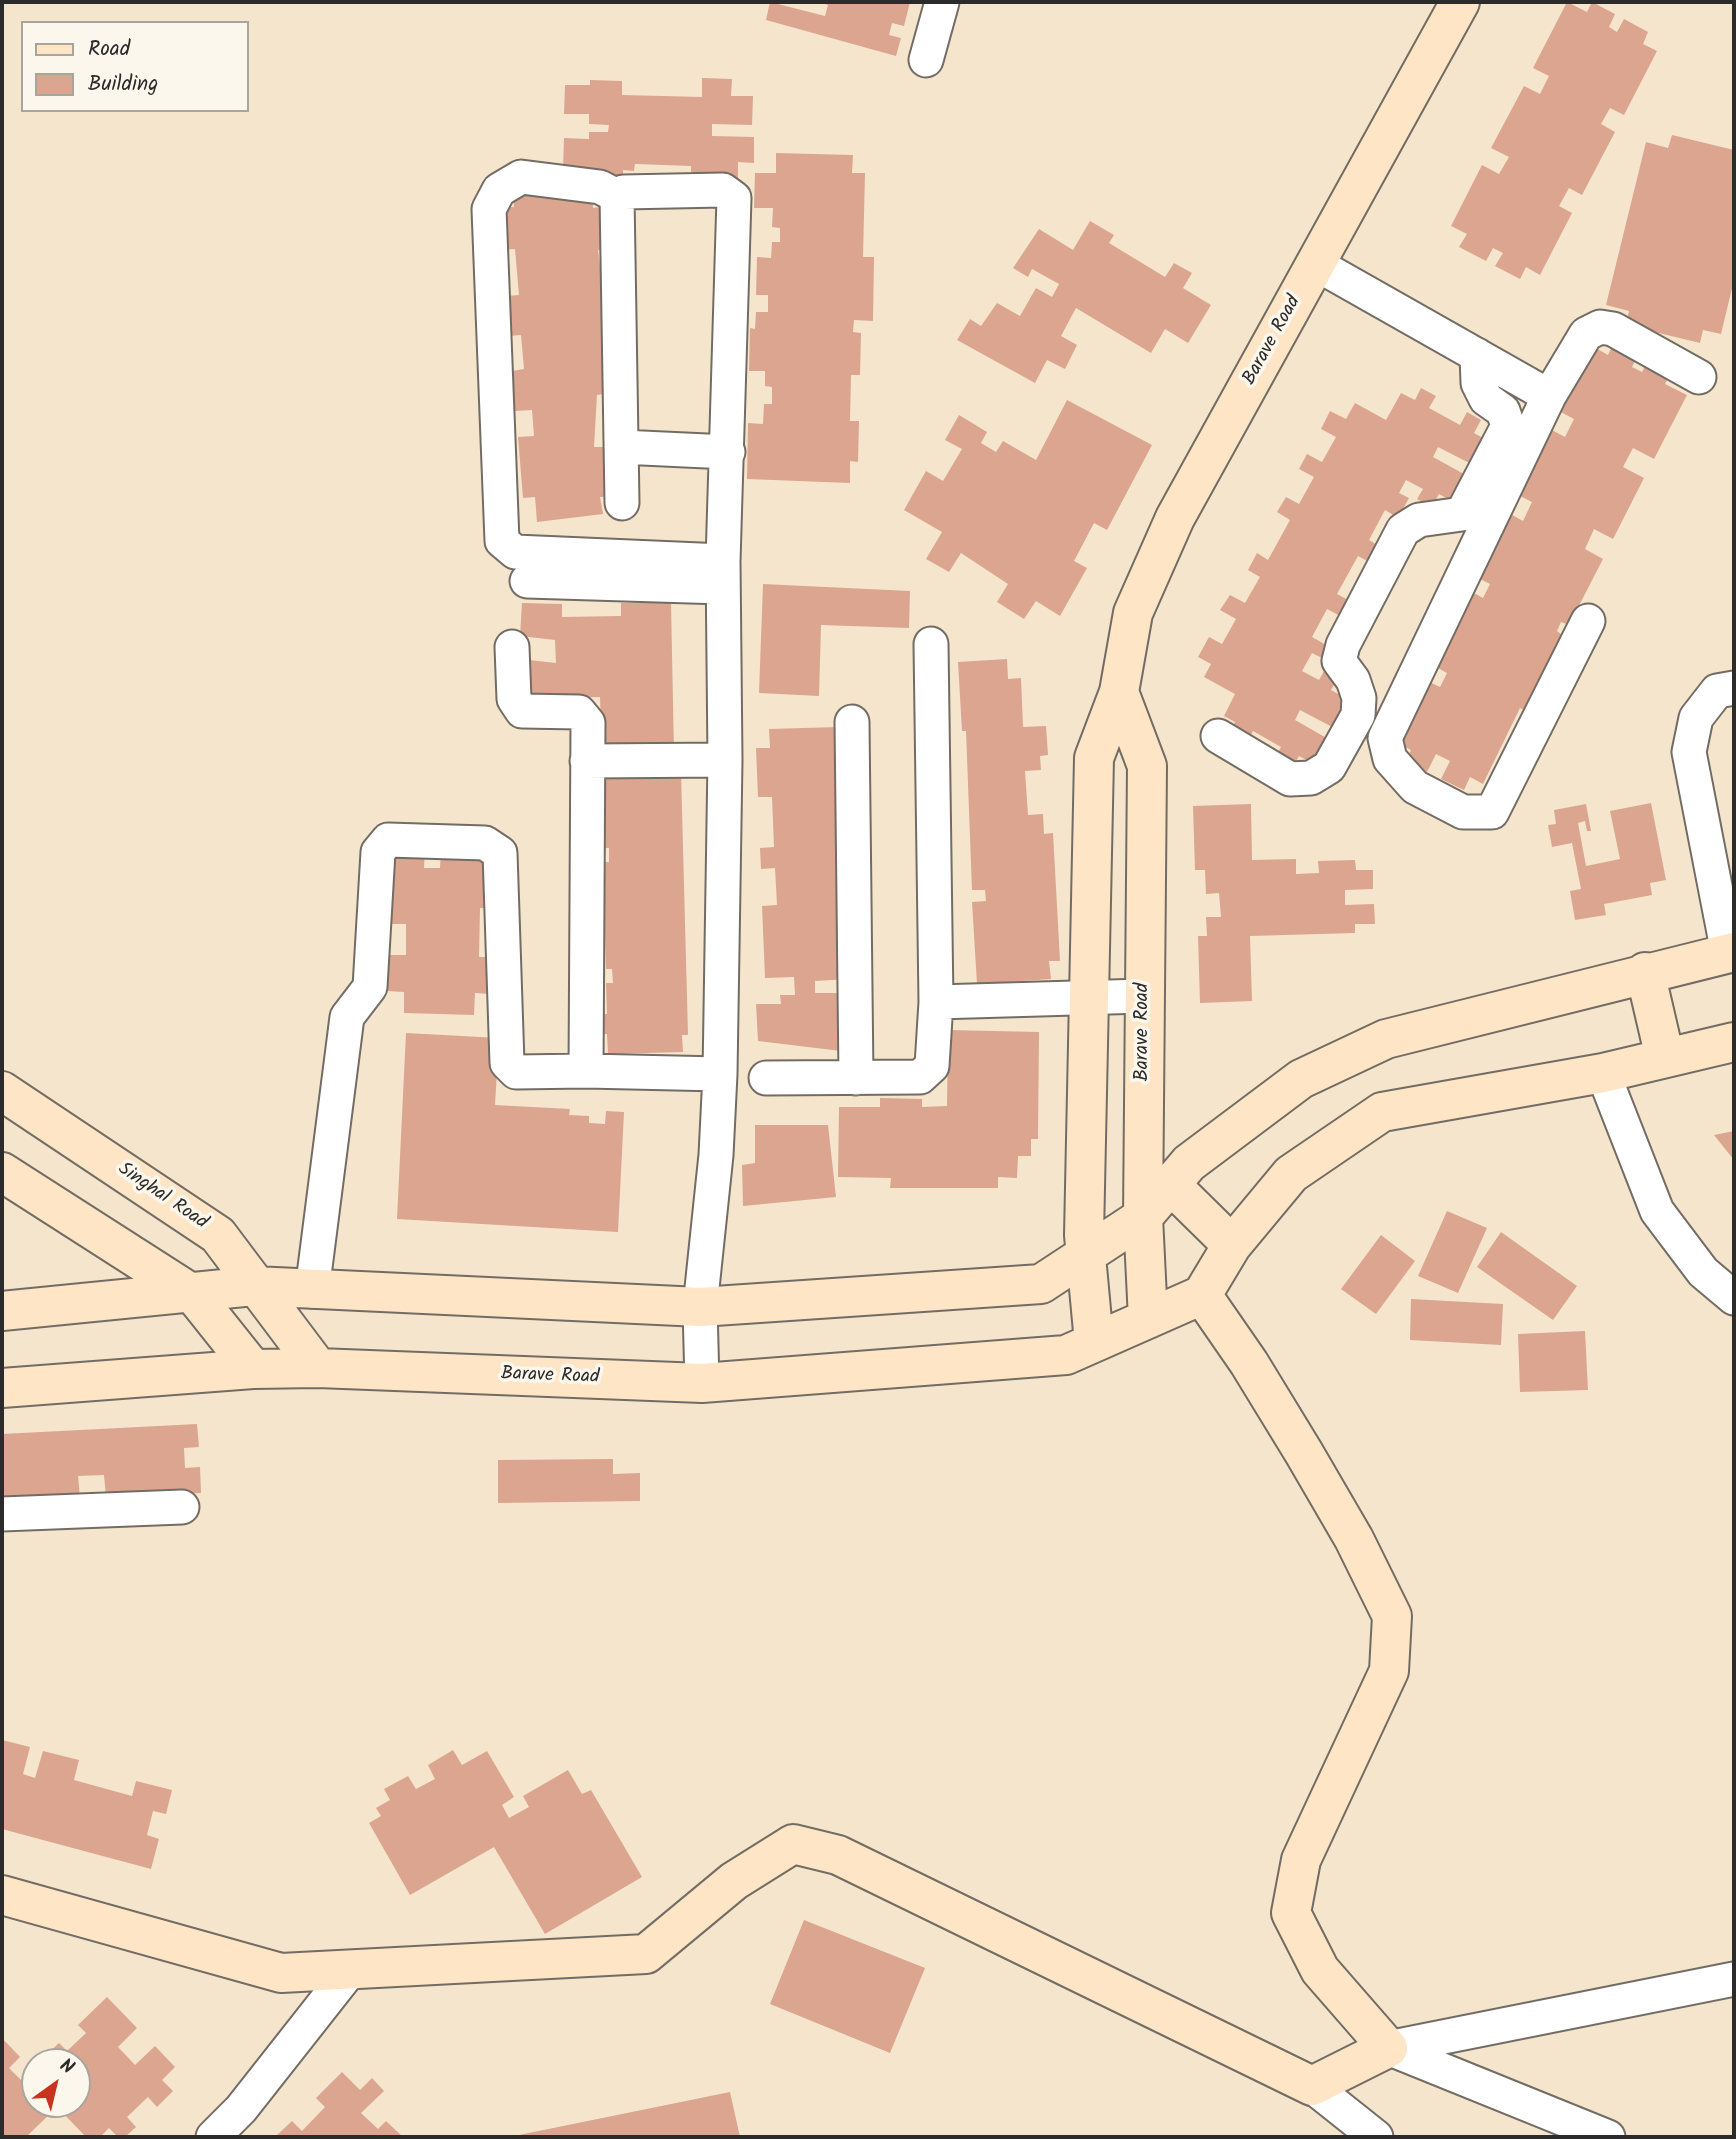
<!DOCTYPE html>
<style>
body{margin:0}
#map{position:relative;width:1736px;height:2139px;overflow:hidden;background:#f5e5cd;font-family:Kalam,sans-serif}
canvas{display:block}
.frame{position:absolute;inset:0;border:4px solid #2b2b2b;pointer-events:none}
.legend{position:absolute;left:21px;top:21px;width:228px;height:91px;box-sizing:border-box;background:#fbf7ec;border:2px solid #a8a59f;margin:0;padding:9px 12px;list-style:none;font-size:21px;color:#2b2b2b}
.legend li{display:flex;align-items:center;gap:14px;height:35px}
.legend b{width:35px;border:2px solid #a8a59f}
.north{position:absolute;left:21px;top:2048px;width:70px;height:70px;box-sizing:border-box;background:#fbf7ec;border:2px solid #a8a59f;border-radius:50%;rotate:34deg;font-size:19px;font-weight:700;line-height:28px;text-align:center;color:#2b2b2b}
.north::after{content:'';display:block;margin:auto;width:24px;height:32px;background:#c8321e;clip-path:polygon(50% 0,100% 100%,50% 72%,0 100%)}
</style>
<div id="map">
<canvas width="1736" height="2139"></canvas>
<div class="frame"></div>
<ul class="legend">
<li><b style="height:9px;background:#fde5c5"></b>Road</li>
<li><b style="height:19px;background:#dca590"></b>Building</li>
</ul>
<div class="north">N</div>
</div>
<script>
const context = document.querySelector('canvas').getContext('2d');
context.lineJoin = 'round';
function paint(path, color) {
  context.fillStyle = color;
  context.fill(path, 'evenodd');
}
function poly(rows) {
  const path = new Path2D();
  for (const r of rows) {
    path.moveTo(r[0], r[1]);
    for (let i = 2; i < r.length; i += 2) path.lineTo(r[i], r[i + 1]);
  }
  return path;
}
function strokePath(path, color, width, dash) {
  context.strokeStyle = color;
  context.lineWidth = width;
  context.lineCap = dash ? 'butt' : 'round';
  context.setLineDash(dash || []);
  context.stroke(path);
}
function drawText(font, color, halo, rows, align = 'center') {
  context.font = font + ' Kalam,sans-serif';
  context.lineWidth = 7;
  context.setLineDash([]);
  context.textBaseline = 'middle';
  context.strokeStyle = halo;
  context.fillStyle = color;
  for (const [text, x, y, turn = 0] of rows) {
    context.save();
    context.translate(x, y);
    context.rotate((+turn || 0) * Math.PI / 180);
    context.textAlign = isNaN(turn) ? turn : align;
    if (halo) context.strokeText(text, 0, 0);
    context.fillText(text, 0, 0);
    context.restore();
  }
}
paint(poly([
 [770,2,825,16,828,5,819,2,910,2,904,26,892,23,889,35,901,38,896,56,766,20],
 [1567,2,1587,12,1592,2,1615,14,1609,27,1617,32,1624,19,1648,32,1643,44,1657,51,1624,115,1610,108,1601,124,1615,132,1582,195,1569,188,1559,206,1572,213,1540,275,1526,267,1520,279,1495,266,1503,253,1493,248,1486,261,1459,247,1467,234,1451,226,1482,165,1499,174,1509,157,1491,148,1524,86,1540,94,1549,76,1533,68],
 [702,78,732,79,731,96,753,96,752,125,712,124,712,136,754,137,754,163,738,162,738,180,709,179,709,173,691,172,691,166,635,164,634,171,623,170,623,177,563,170,564,138,589,139,589,132,608,132,609,125,589,124,589,114,564,114,565,85,590,85,590,80,622,81,622,95,702,97],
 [1672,135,1734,150,1734,280,1721,334,1703,330,1700,343,1626,325,1629,311,1606,305,1646,142,1668,148],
 [776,153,853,155,852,173,865,173,863,257,874,257,873,321,854,320,853,332,861,333,860,375,851,375,850,421,859,421,858,462,850,461,850,483,747,479,748,423,763,424,764,404,772,404,772,387,765,386,765,371,749,371,750,328,755,329,756,312,768,312,768,295,756,295,757,257,771,258,772,242,780,242,780,228,772,227,773,208,754,208,755,173,776,173],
 [591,187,593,208,607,206,611,249,598,250,600,266,613,265,611,393,597,395,594,447,615,447,617,496,600,497,603,514,537,522,535,497,523,498,518,437,534,436,532,410,515,411,512,371,524,369,521,335,509,336,505,296,519,295,515,249,501,250,498,208,514,207,513,194],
 [1090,221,1114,235,1109,243,1165,277,1174,263,1192,273,1183,288,1211,305,1188,343,1165,329,1151,353,1076,308,1061,336,1077,345,1065,369,1047,360,1035,383,957,340,970,319,981,326,997,303,1020,316,1036,288,1052,297,1059,284,1032,269,1028,277,1013,268,1039,229,1073,250],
 [1614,342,1638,355,1632,367,1642,372,1648,360,1671,372,1665,384,1687,395,1654,459,1633,448,1623,467,1644,478,1613,539,1594,529,1585,549,1603,559,1569,625,1561,622,1557,631,1567,639,1530,713,1520,708,1483,784,1470,777,1464,790,1441,779,1450,761,1436,754,1427,772,1406,760,1411,750,1390,739,1421,678,1440,687,1447,673,1429,663,1467,589,1483,598,1490,584,1474,576,1507,512,1523,521,1532,502,1516,494,1550,429,1565,437,1574,419,1559,411,1592,346,1608,355],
 [1421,388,1436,396,1429,408,1460,425,1467,412,1481,420,1474,433,1492,443,1479,468,1438,447,1433,457,1473,479,1459,505,1439,494,1432,507,1417,499,1423,489,1406,480,1399,493,1409,498,1398,518,1385,510,1369,540,1382,548,1373,564,1358,556,1337,594,1352,602,1344,618,1327,609,1312,637,1328,646,1322,658,1312,653,1302,671,1319,680,1324,671,1338,678,1331,690,1351,701,1336,729,1300,710,1295,720,1330,740,1316,765,1299,756,1291,770,1274,760,1281,747,1253,731,1246,745,1228,735,1235,722,1224,716,1235,694,1204,677,1211,664,1198,657,1209,637,1222,644,1236,619,1220,610,1230,595,1245,603,1260,577,1248,570,1257,553,1268,560,1290,520,1277,512,1286,497,1299,504,1314,477,1299,469,1307,454,1322,462,1336,437,1321,429,1330,411,1346,419,1355,403,1386,420,1401,393,1415,400],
 [1067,400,1152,445,1107,530,1094,523,1074,561,1087,568,1060,616,1036,601,1024,619,997,602,1008,584,961,553,949,572,926,559,942,532,904,510,926,471,943,481,962,449,945,440,959,415,987,432,981,443,996,452,1003,441,1036,460],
 [763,584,910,591,909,628,821,625,819,696,759,693],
 [522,603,562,604,562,617,621,616,621,603,671,603,674,753,602,755,600,697,531,699,529,660,556,663,555,640,520,636],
 [1007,659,1008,679,1021,678,1023,727,1046,726,1048,755,1040,756,1041,770,1025,771,1028,815,1043,814,1044,834,1053,833,1060,961,1049,961,1051,979,977,984,972,902,986,901,985,890,972,890,966,731,962,731,958,662],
 [838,727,850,979,815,981,815,993,844,993,841,1051,758,1041,756,1004,781,1004,780,995,795,995,794,977,765,978,762,906,777,905,775,868,761,869,760,848,774,847,772,797,758,797,756,748,770,748,769,729],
 [681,772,688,1035,682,1035,683,1052,608,1054,607,1034,597,1034,596,1014,607,1014,606,983,613,983,612,969,606,969,603,862,609,862,609,848,602,848,601,774],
 [1651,803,1666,880,1650,883,1652,895,1604,904,1606,915,1575,920,1570,891,1581,889,1572,843,1552,847,1548,825,1556,824,1554,810,1586,804,1591,831,1587,831,1585,821,1578,823,1586,866,1620,859,1610,811],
 [1251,804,1252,860,1296,859,1296,874,1319,873,1318,861,1355,860,1356,870,1373,870,1373,889,1345,890,1345,905,1374,904,1375,924,1355,924,1355,933,1250,936,1252,1001,1200,1003,1198,936,1207,936,1206,917,1221,917,1219,893,1206,894,1205,870,1195,870,1193,806],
 [390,849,425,850,424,868,440,868,441,851,483,852,483,869,493,870,492,909,480,908,479,957,491,957,489,994,475,993,474,1015,404,1013,404,992,387,991,387,955,406,955,406,924,381,924],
 [948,1030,1039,1032,1038,1139,1031,1139,1031,1156,1018,1156,1017,1178,998,1177,998,1188,890,1188,891,1178,838,1177,839,1107,880,1107,880,1098,922,1099,922,1107,947,1106],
 [406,1033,499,1038,495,1105,570,1109,569,1115,589,1116,589,1123,605,1124,606,1111,624,1112,618,1232,397,1219],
 [755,1125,828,1125,836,1197,743,1206,742,1165,755,1163],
 [1734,1131,1734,1160,1714,1135],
 [1447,1211,1487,1228,1458,1293,1418,1276],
 [1501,1232,1577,1286,1553,1320,1477,1267],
 [1381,1235,1415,1261,1376,1314,1341,1289],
 [1411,1299,1503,1304,1501,1345,1410,1340],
 [1585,1331,1588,1390,1520,1392,1518,1334],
 [197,1424,199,1447,184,1448,185,1468,200,1467,201,1493,106,1497,104,1475,78,1476,80,1498,2,1502,2,1434],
 [613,1459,613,1474,640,1473,640,1501,498,1503,498,1460],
 [2,1740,30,1747,23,1774,35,1778,43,1751,79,1760,74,1780,132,1796,136,1781,172,1790,166,1814,153,1811,147,1835,159,1839,151,1869,2,1829],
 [453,1750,462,1765,487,1751,514,1797,502,1805,509,1818,529,1807,523,1796,568,1770,582,1794,591,1790,642,1877,545,1934,494,1847,410,1895,369,1823,381,1816,376,1808,390,1800,384,1789,408,1776,416,1789,435,1779,428,1765],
 [804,1920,925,1968,890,2053,770,2004],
 [107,1997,137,2028,118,2047,135,2065,155,2046,175,2067,162,2080,173,2091,157,2107,148,2097,127,2117,136,2127,125,2137,118,2137,109,2128,100,2137,86,2137,57,2107,26,2137,2,2137,2,2038,20,2057,9,2068,21,2080,35,2066,35,2104,77,2104,77,2062,39,2062,59,2043,67,2051,86,2033,78,2025],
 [342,2072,360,2090,372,2078,384,2091,361,2113,378,2129,386,2121,403,2137,275,2137,292,2121,302,2131,325,2107,316,2098],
 [730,2092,740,2137,514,2137,514,2136]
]), '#dca590');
const street = poly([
 [926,60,942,2],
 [617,196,600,187,521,177,499,190,489,209,502,541,515,552,723,561],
 [1316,264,1549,396,1385,738,1390,759,1415,787,1463,812,1492,812,1588,621],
 [1549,396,1586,334,1600,327,1613,329,1699,377],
 [621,447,728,452],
 [622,503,617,196,623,192,723,190,734,198,723,561,725,760,720,1074,716,1155,700,1307,702,1383],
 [527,581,723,587],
 [931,644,936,1002],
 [512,647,514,699,522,711,579,712,588,723,586,1071,720,1074],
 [852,722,856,1078],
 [1218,736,1290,779,1311,778,1329,767,1358,715,1359,698,1353,680,1339,661,1343,645,1403,530,1419,520,1462,514,1508,426,1503,411,1486,399,1478,383,1477,355],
 [587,761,725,760],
 [1728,953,1689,752,1696,718,1717,691,1734,688],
 [1603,1073,1657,1211,1703,1272,1734,1298],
 [766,1078,920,1077,932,1066,936,1002,1144,996],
 [312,1291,347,1017,370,987,378,852,388,840,485,843,500,853,507,1063,516,1072,586,1071],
 [2,1514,182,1507],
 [1388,2048,1734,1979],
 [1388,2048,1608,2137],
 [1312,2086,1376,2137],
 [213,2137,241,2109,352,1968]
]);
const secondary = poly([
 [1119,692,1147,766,1143,1217,1148,1319],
 [1645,972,1665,1058],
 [2,1091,218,1235,318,1368],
 [2,1172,194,1295,253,1369],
 [1170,1184,1232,1245],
 [2,1311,254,1286,700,1307,1041,1284,1143,1217,1189,1163,1301,1079,1386,1039,1734,952],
 [1094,1342,1084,1235,1094,758,1119,692,1133,613,1175,518,1460,2],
 [2,1388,253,1369,318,1368,702,1383,1066,1355,1202,1295,1232,1245,1291,1174,1382,1112,1603,1073,1734,1042],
 [2,1895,281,1973,646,1954,734,1881,793,1844,838,1855,1312,2086,1388,2048,1320,1970,1291,1913,1301,1860,1389,1671,1392,1616,1354,1539,1304,1453,1249,1363,1202,1295]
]);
strokePath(street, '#726c64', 37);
strokePath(secondary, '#726c64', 42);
strokePath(street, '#fff', 33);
strokePath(secondary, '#fde5c5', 38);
drawText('19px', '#2b2b2b', '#fbf7ec', [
 ["Barave Road",1273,341,-61],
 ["Barave Road",1144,1032,-90],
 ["Singhal Road",162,1197,34],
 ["Barave Road",550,1377,2]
]);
</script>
